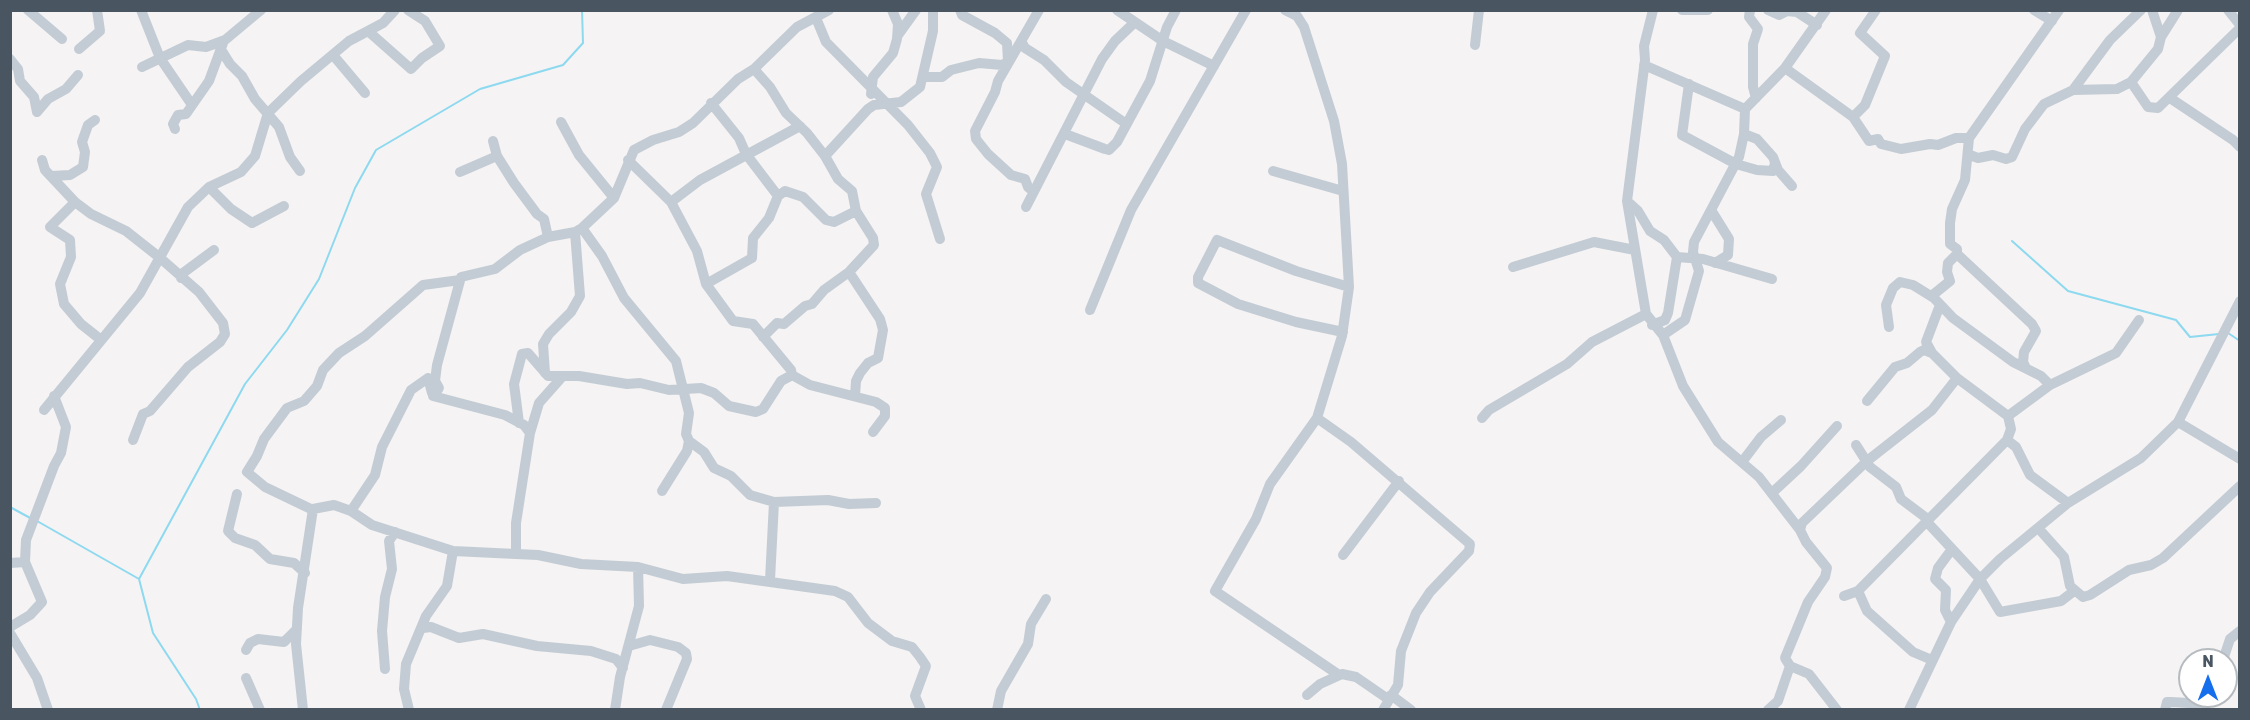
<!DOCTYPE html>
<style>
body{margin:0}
#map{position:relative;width:2250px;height:720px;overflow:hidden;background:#f5f3f3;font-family:Rubik,sans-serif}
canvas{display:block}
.frame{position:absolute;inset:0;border:12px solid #495561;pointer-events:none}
.north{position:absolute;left:2178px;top:648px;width:60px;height:60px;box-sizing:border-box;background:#fff;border:2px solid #b6bbc0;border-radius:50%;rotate:0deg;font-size:16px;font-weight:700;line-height:24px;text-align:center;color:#495561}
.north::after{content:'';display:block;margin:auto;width:21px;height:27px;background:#156eec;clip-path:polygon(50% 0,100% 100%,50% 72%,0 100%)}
</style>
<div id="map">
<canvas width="2250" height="720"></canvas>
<div class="frame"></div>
<div class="north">N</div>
</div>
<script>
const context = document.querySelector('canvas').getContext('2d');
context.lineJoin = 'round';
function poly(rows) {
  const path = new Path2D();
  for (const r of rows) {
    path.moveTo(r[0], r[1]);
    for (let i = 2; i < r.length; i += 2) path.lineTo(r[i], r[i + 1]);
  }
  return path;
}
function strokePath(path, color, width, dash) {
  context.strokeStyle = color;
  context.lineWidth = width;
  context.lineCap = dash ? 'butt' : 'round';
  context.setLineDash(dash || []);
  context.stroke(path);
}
strokePath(poly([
 [2012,241,2068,291,2176,320,2190,337,2219,334],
 [2228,333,2240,341],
 [10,507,32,519],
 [37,521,139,579,153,633,196,699,200,710],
 [139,579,245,384,287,330,319,279,355,188,376,150,480,89,563,65,583,43,582,10]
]), '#8dd9f0', 2);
strokePath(poly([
 [28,10,62,39],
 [141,10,160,58,192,105],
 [1117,10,1163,41,1214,66],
 [1285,10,1297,16,1304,27,1334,121,1342,164,1349,287,1342,336,1317,418,1270,484,1256,519,1215,591,1339,675],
 [1653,10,1644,46,1645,60,1627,201,1646,314,1663,335,1683,386,1718,442,1759,477,1800,530],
 [1682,10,1708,10],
 [1750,10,1749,17,1758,29,1753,44,1753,87,1756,98],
 [1768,10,1779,15,1787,11,1797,12,1817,25],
 [2034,10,2052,21],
 [2228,10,2240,25],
 [816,18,826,42,908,125,930,153,937,167,926,194,940,239],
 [368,31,411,69,422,58,440,46,425,21,408,10],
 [898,35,916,10],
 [2161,37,2178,10],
 [1021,41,1025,48,1044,60,1066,82,1125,123],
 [1475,45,1479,10],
 [220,48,230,64,242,76,255,99,279,127,290,157,300,171],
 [79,49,100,31,97,10],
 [333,55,365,93],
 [10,59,18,69,20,81,34,97,37,112],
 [1644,65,1745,109],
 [142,67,188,45,206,47,225,40,261,10],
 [1785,68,1853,117,1869,141,1878,139,1881,144,1901,149,1930,144,1938,145,1956,138,1969,138],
 [754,69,770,87,786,113,807,133,825,156,838,179,852,191,856,211,873,238,874,245,849,272,824,290,812,304,805,306,784,324,777,323,763,337],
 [924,77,942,77,951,70,979,63,1002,65,1008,62,1007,43,995,33,962,15,960,10],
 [2131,82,2148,107,2158,108,2240,28],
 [1689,84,1682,135,1736,164,1757,170,1773,171,1775,163],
 [2073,90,2117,89,2131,82,2158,49,2161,37,2152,10],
 [871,94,873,77,893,53,897,39,898,24,892,10],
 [2170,98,2233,140,2240,147],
 [37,112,48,99,66,89,78,75],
 [1853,117,1865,105,1885,56,1860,33,1876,10],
 [561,122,579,155,614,198],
 [175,129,173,124,178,115,186,114,209,81,223,43],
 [1065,134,1105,149,1109,150,1117,142,1150,81,1167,27,1176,10],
 [1744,134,1757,139,1773,157,1778,170,1792,186],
 [493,141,497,156,514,183,537,214,544,219,548,237],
 [1970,155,1978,158,1993,155,2006,159,2012,157,2025,129,2044,104,2073,90,2110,40,2141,10],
 [825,156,868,109,874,105,901,102,920,87,933,31,933,10],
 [42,160,45,170,75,202,91,214,126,231,159,257,199,292,223,323,225,334,220,342,188,367,150,411,143,414,133,440],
 [628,160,671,202,697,251,706,284,733,321,753,324,791,370,792,375,810,385,876,402,885,408,885,416,873,432],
 [1273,171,1343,191],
 [460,172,497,156],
 [52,176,70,175,83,167,85,152,82,142,88,125,95,120],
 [209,187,231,209,252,223,284,206],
 [1033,191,1028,187,1025,179,1011,175,988,154,976,139,975,131,995,92,998,81,1039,10],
 [778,196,785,191,803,197,826,220,834,222,856,211],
 [1627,201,1638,211,1650,231,1664,240,1677,257,1668,313,1665,320,1652,325],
 [75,202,50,227,70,240,71,257,60,284,64,304,81,324,100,339],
 [671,202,700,180,800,126],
 [1026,207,1102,59,1115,41,1134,23],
 [1711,210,1729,239,1728,255,1715,263],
 [582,228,602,256,624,298,676,361,689,413,686,434,689,441,704,452,714,468,731,476,750,495,774,502,828,500,849,504,876,503],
 [1957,254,2032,324,2036,331,2024,352,2023,362,2026,368],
 [1677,257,1703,259,1772,279],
 [1513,267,1594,242,1635,250],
 [849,272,880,319,883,330,878,358,868,363,860,373,856,381,855,396],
 [181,278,183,273,214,250],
 [706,284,752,258,753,238,769,218,778,196,746,154,739,138,711,103],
 [1934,298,1934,294,1950,281,1947,272,1948,263,1957,254,1957,249,1950,244,1950,223,1952,209,1965,180,1969,138,2059,10],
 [1940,305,1926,342,1932,353,1957,378,2008,416,2050,385,2116,353,2139,320],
 [1090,310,1131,210,1246,10],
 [1889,327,1886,305,1893,288,1900,282,1913,285,1934,298,1953,318,2013,362,2041,376,2050,385],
 [1343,332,1296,322,1238,304,1198,283,1198,277,1217,240,1296,271,1349,287],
 [1663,335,1685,320,1699,271,1693,252,1694,242,1739,157,1744,134,1745,109,1785,68,1826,10],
 [545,373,543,344,549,334,571,312,580,296,575,232],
 [1867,401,1895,367,1907,363,1920,352,1924,350,1932,353],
 [44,410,140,293,188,207,209,187,241,172,255,156,268,113,301,81,349,41,383,23,395,10],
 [1317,418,1351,442,1470,544,1469,551,1430,592,1416,613,1401,651,1398,685,1383,710],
 [1482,418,1489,410,1567,364,1592,342,1646,314],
 [2178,422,2240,459],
 [519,423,514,384,522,354,528,353,548,376,579,376,627,384,640,383,669,390,701,388,714,393,729,406,756,412,763,409,781,381,792,375],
 [530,433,524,425,505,415,433,396,439,388,435,381,437,365,461,277,495,269,520,250,548,237,575,232,582,228,614,198,634,150,653,140,679,132,693,123,738,79,754,69,797,27,829,10],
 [2007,440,2016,447,2030,475,2068,503],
 [1856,445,1870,467,1896,487,1901,499,1929,520],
 [1742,462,1761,437,1781,420],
 [662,491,687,451,689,441],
 [1773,492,1801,466,1837,426],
 [237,494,228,531,235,538,255,545,270,559,294,563,305,573],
 [313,510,265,487,247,472,257,456,264,439,287,408,304,401,317,386,323,370,339,353,365,336,423,285,460,280],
 [351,511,375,475,382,447,411,390,428,378,432,393],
 [1927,522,1980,579,2000,612,2061,601,2074,591],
 [2039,529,2064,557,2070,586,2083,597,2090,595,2129,570,2151,565,2163,558,2240,486],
 [516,554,538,555,581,564,638,567,683,579,727,576,835,591,848,597,868,623,892,641,912,647,920,657,926,666,915,696,921,710],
 [1343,555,1399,481],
 [10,563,25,562,26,540,54,466,61,453,66,427,54,396],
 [770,580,774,502],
 [1858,591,1867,611,1913,652,1932,660],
 [1844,596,1858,591,2007,440,2011,429,2008,416],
 [1951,622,1945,610,1946,590,1935,579,1938,568,1952,549],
 [10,627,30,615,42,602,25,562],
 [423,628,431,627,459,638,483,634,537,646,591,651,616,659,623,668],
 [10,633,37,678,48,710],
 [629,646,650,640,678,647,686,653,687,659,666,710],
 [246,650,250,643,258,639,284,642,297,629],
 [2223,660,2230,639,2240,631],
 [385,669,382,631,385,597,392,569,389,541,395,532],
 [246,678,260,710],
 [1307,695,1320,684,1342,674,1356,677,1388,699],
 [1391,695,1411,710],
 [303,710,296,644,298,608,313,509,334,505,351,511,372,525,453,551],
 [409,710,404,689,406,664,426,616,447,586,453,551,516,554,516,523,530,433,539,403,562,377],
 [615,710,620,677,639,606,638,567],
 [997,710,1001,691,1028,644,1031,624,1046,599],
 [1768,710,1778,701,1790,666],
 [1837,710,1809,674,1790,666,1785,658,1808,602,1825,577,1827,568,1806,542,1800,530,1802,523,1867,461,1932,410,1957,378],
 [1909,710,1951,622,1980,579,2000,559,2068,503,2141,458,2178,422,2240,301],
 [2165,710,2167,702,2171,702,2206,704,2213,696]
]), '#c3ccd4', 10);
</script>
